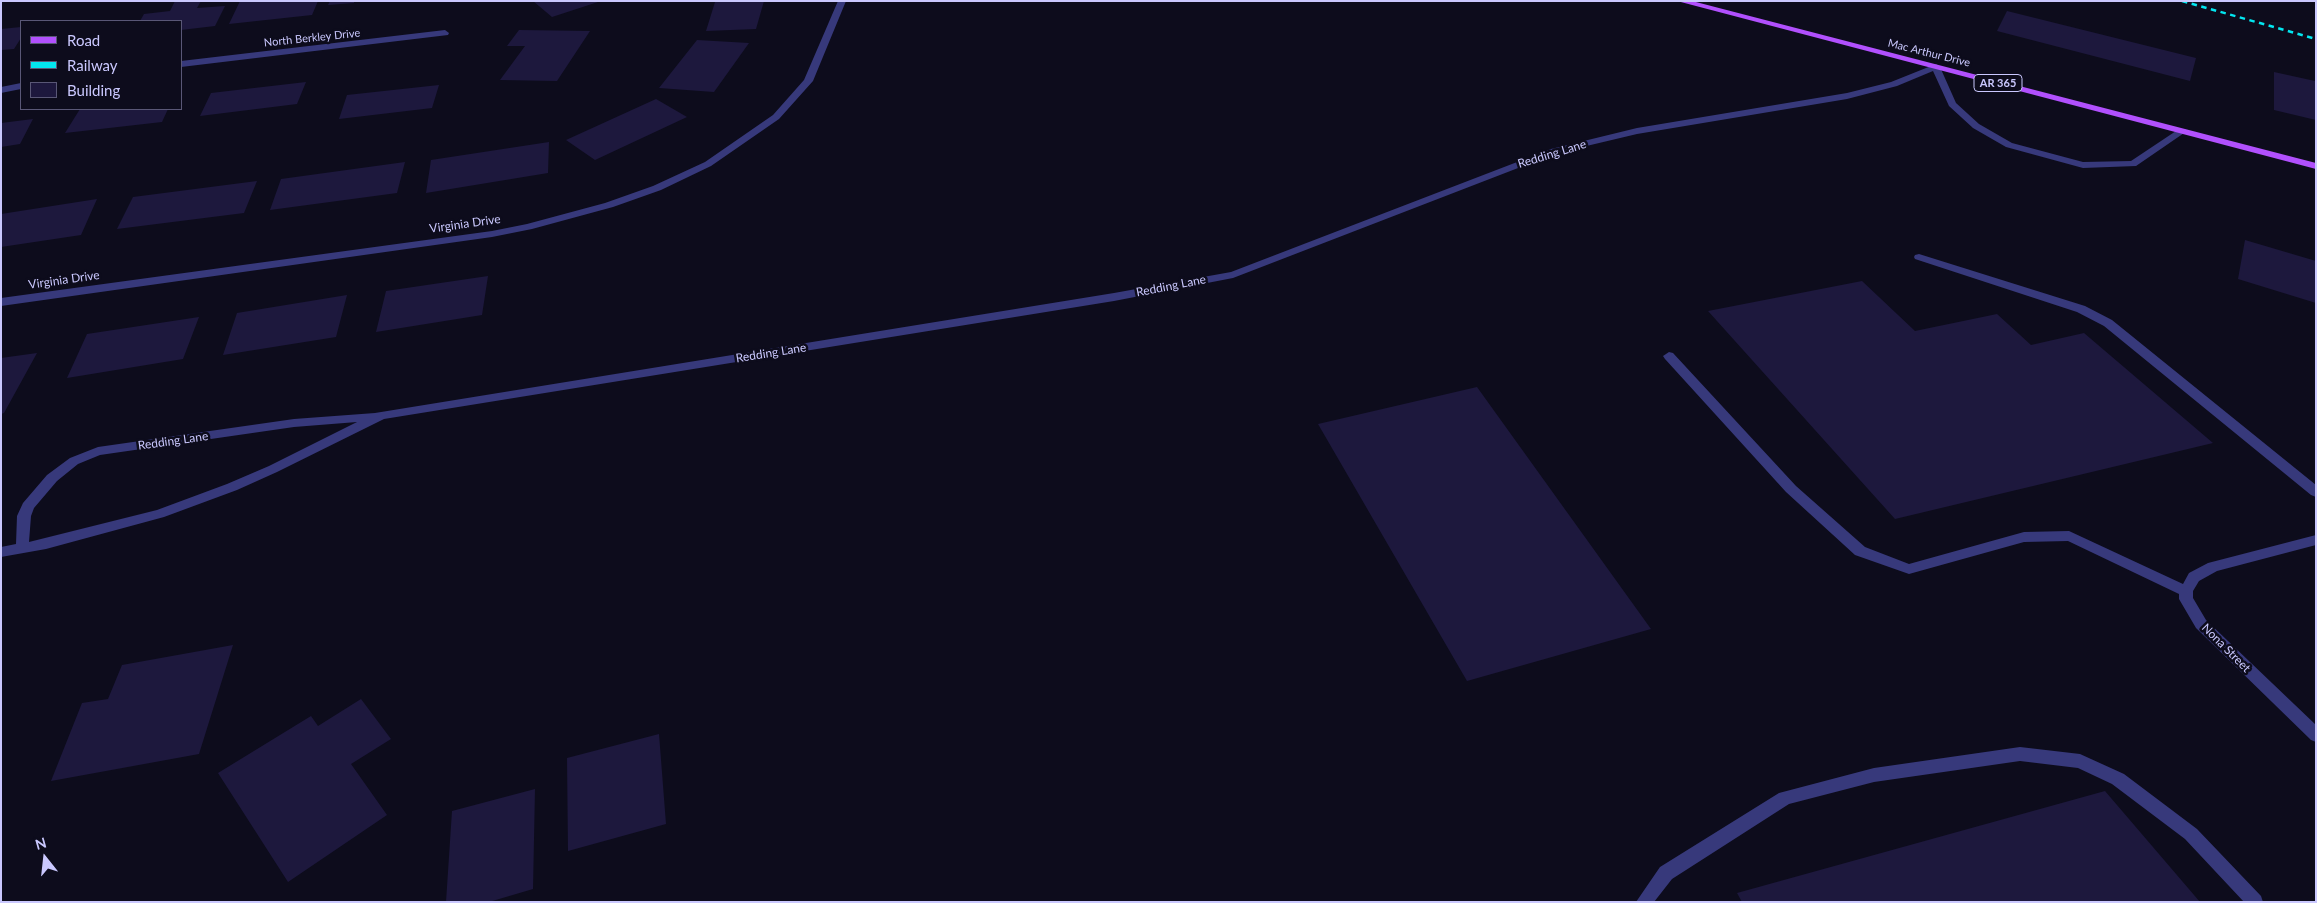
<!DOCTYPE html>
<style>
body{margin:0}
#map{position:relative;width:2317px;height:903px;overflow:hidden;background:#0d0c1c;font-family:Lato,sans-serif}
canvas{display:block}
.frame{position:absolute;inset:0;border:2px solid #cac8fe;pointer-events:none}
.legend{position:absolute;left:20px;top:20px;width:162px;height:90px;box-sizing:border-box;background:#0d0c1c;border:1px solid #595776;margin:0;padding:6px 9px;list-style:none;font-size:15px;color:#cac8fe}
.legend li{display:flex;align-items:center;gap:10px;height:25px}
.legend b{width:25px;border:1px solid #595776}
.north{position:absolute;left:20px;top:833px;width:50px;height:50px;-webkit-text-stroke:4px #0d0c1c;paint-order:stroke;rotate:344deg;font-size:14px;font-weight:700;line-height:20px;text-align:center;color:#cac8fe}
.north::after{content:'';display:block;margin:auto;width:18px;height:22px;background:#cac8fe;clip-path:polygon(50% 0,100% 100%,50% 72%,0 100%)}
</style>
<div id="map">
<canvas width="2317" height="903"></canvas>
<div class="frame"></div>
<ul class="legend">
<li><b style="height:6px;background:#b150fd"></b>Road</li>
<li><b style="height:6px;background:#03e6ef"></b>Railway</li>
<li><b style="height:14px;background:#1d183d"></b>Building</li>
</ul>
<div class="north">N</div>
</div>
<script>
const context = document.querySelector('canvas').getContext('2d');
context.lineJoin = 'round';
function paint(path, color) {
  context.fillStyle = color;
  context.fill(path, 'evenodd');
}
function poly(rows) {
  const path = new Path2D();
  for (const r of rows) {
    path.moveTo(r[0], r[1]);
    for (let i = 2; i < r.length; i += 2) path.lineTo(r[i], r[i + 1]);
  }
  return path;
}
function strokePath(path, color, width, dash) {
  context.strokeStyle = color;
  context.lineWidth = width;
  context.lineCap = dash ? 'butt' : 'round';
  context.setLineDash(dash || []);
  context.stroke(path);
}
function drawText(font, color, halo, rows, align = 'center') {
  context.font = font + ' Lato,sans-serif';
  context.lineWidth = 5;
  context.setLineDash([]);
  context.textBaseline = 'middle';
  context.strokeStyle = halo;
  context.fillStyle = color;
  for (const [text, x, y, turn = 0] of rows) {
    context.save();
    context.translate(x, y);
    context.rotate((+turn || 0) * Math.PI / 180);
    context.textAlign = isNaN(turn) ? turn : align;
    if (halo) context.strokeText(text, 0, 0);
    context.fillText(text, 0, 0);
    context.restore();
  }
}
paint(poly([
 [175,1,201,1,197,8,225,6,215,26,181,30,181,21,140,21,144,14,170,11],
 [240,1,318,1,312,15,229,24],
 [330,1,354,1,354,3,328,5],
 [533,1,598,1,598,2,552,17],
 [764,1,756,29,706,31,715,2],
 [2007,11,2196,58,2190,81,1997,31],
 [21,27,21,38,14,49,1,50,1,29],
 [519,30,590,31,557,81,500,80,525,46,507,46],
 [697,40,749,43,714,92,659,88],
 [2274,72,2315,81,2316,120,2274,110],
 [306,82,297,104,200,116,211,93],
 [439,85,432,108,339,119,347,95],
 [656,99,687,117,595,160,566,140],
 [80,109,168,109,162,122,65,133],
 [33,119,20,144,1,147,1,123],
 [549,142,548,173,426,193,431,160],
 [405,162,397,193,270,210,281,179],
 [257,181,244,213,117,229,133,197],
 [97,199,81,235,1,247,1,214],
 [2245,240,2316,261,2316,303,2238,279],
 [488,276,482,315,376,332,386,291],
 [1862,281,1915,331,1997,314,2031,345,2084,333,2213,443,1895,519,1708,311],
 [347,295,336,337,223,355,237,313],
 [199,317,183,359,67,378,87,334],
 [37,353,4,413,1,414,1,358],
 [1477,387,1651,629,1467,681,1318,424],
 [233,645,199,754,51,781,82,703,108,699,122,665],
 [361,699,391,739,351,764,387,815,288,882,218,773,311,716,318,726],
 [659,734,666,824,568,851,567,758],
 [535,789,533,889,489,902,446,902,452,811],
 [2105,791,2200,902,1742,902,1737,893]
]), '#1d183d');
paint(poly([
 [838,1,846,1,813,81,779,119,711,166,661,190,613,207,532,229,492,237,1,306,1,298,492,231,527,224,605,203,653,186,705,162,773,115,804,80,838,1],
 [445,30,449,33,448,35,181,67,181,61,445,30],
 [1936,64,1940,67,1956,103,1979,124,2012,143,2083,162,2131,161,2179,129,2185,129,2187,131,2136,166,2083,168,2006,147,1973,128,1949,106,1933,71,1897,86,1847,99,1637,134,1557,153,1233,278,1114,301,384,419,277,472,237,490,164,517,46,549,1,557,1,547,16,544,17,516,23,503,47,475,70,458,98,447,294,419,375,413,1114,293,1231,272,1551,149,1637,128,1847,93,1891,82,1936,64],
 [357,422,269,466,227,484,157,510,29,542,31,516,34,508,57,481,78,464,100,455,294,427,357,422],
 [21,83,21,89,1,93,1,87,21,83],
 [1919,254,2085,306,2112,320,2316,485,2316,497,2311,495,2104,326,2077,312,1915,259,1914,257,1915,255,1919,254],
 [1669,352,1673,353,1796,486,1865,547,1909,564,2024,532,2069,531,2183,584,2189,573,2208,563,2316,535,2316,545,2217,571,2199,581,2193,591,2193,598,2206,620,2316,725,2316,742,2311,740,2196,628,2179,599,2179,594,2068,541,2024,542,1909,574,1855,555,1786,492,1665,359,1663,356,1669,352],
 [2020,747,2080,754,2124,774,2197,829,2261,896,2263,902,2244,902,2185,839,2112,784,2078,768,2020,761,1874,782,1789,804,1672,879,1654,902,1636,902,1660,867,1779,793,1874,768,2020,747]
]), '#37397b');
paint(poly([
 [1677,1,1692,1,2316,163,2316,169,1677,1]
]), '#b150fd');
strokePath(poly([
 [2182,1,2316,39]
]), '#03e6ef', 2.5, [5.5, 4.5]);
drawText('11px', '#cac8fe', '#0d0c1c', [
 ["North Berkley Drive",312,38,-6],
 ["Mac Arthur Drive",1929,53,14]
]);
for (const [x, y, w] of [
 [1998,83,48]
]) {
  const box = new Path2D();
  box.roundRect(x - w / 2, y - 8.5, w, 17, 4);
  context.fillStyle = '#0d0c1c';
  context.fill(box);
  strokePath(box, '#cac8fe', 1);
}
drawText('bold 11px', '#cac8fe', null, [
 ["AR 365",1998,83]
]);
drawText('12px', '#cac8fe', '#0d0c1c', [
 ["Redding Lane",1552,154,-17],
 ["Virginia Drive",465,224,-8],
 ["Virginia Drive",64,280,-8],
 ["Redding Lane",1171,286,-11],
 ["Redding Lane",771,353,-9],
 ["Redding Lane",173,441,-8],
 ["Nona Street",2226,648,45]
]);
</script>
